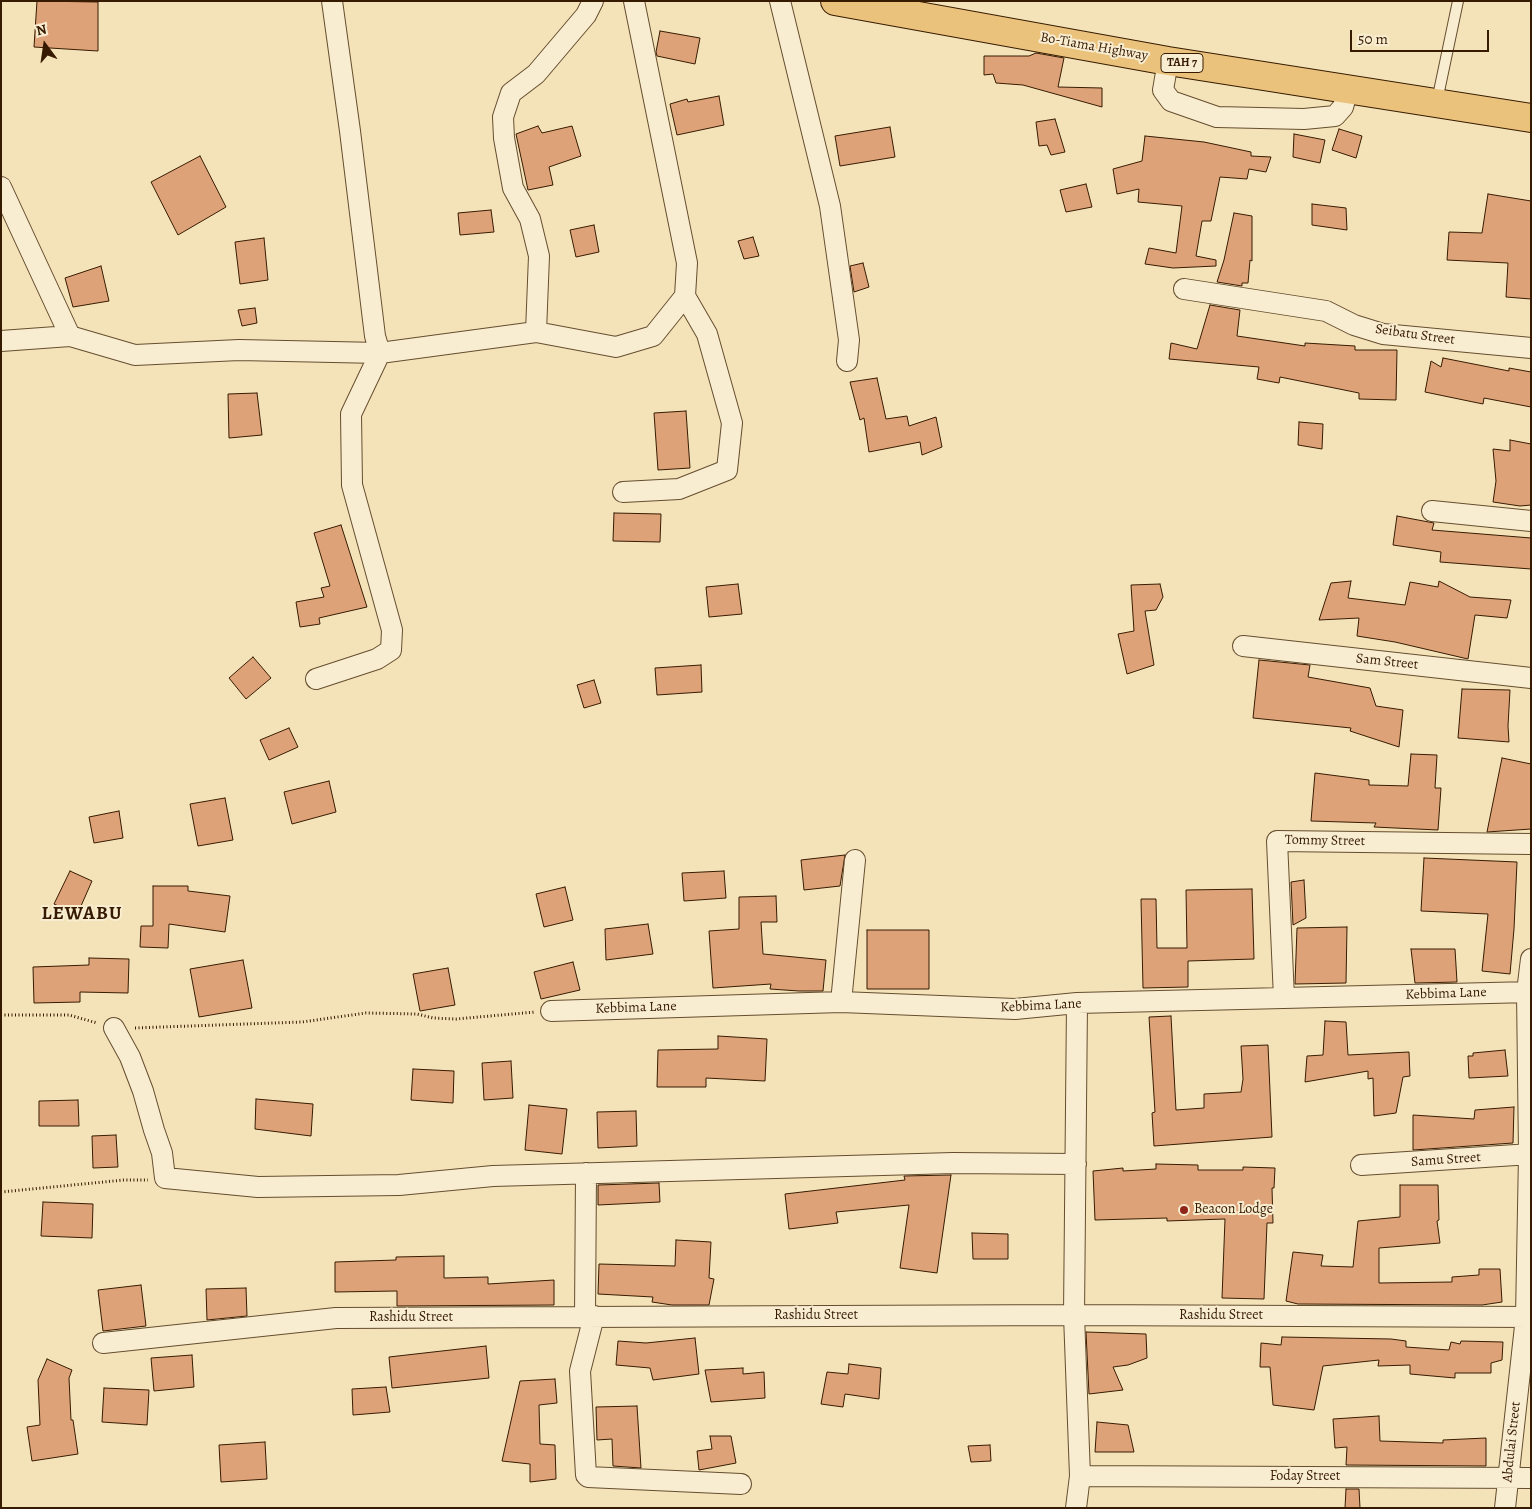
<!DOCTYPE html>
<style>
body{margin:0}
#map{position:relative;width:1532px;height:1509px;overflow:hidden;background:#f4e3b8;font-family:Alegreya,serif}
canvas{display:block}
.frame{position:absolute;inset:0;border:2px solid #371b01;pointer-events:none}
.north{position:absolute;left:20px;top:20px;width:50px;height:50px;-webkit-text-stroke:4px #f8edd1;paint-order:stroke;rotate:346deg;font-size:14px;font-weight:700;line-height:20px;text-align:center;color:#371b01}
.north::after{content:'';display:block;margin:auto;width:18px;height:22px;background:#371b01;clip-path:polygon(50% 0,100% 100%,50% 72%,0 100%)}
.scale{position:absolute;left:1350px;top:30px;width:139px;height:22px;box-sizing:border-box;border:2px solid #371b01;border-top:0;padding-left:6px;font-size:15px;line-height:18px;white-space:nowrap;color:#371b01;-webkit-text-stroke:4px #f8edd1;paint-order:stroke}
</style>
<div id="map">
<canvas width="1532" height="1509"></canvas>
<div class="frame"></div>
<div class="north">N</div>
<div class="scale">50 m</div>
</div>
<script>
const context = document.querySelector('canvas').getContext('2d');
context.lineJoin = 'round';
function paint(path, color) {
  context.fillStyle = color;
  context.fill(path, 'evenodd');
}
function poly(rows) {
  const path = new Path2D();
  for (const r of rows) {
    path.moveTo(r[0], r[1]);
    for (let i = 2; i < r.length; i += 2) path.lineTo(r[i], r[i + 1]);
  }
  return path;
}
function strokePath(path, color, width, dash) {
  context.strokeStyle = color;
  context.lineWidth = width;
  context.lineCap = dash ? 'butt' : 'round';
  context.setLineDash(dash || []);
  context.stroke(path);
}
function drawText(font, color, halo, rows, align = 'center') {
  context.font = font + ' Alegreya,serif';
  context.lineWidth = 4;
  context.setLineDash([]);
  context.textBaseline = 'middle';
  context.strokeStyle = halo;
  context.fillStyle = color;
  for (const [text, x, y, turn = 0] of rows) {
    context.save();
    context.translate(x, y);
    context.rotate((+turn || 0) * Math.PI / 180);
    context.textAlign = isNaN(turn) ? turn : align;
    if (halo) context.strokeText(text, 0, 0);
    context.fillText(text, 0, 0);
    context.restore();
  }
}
const building = poly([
 [37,1,98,2,98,51,34,47,37,1],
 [660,31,700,38,695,64,657,56,656,52,660,31],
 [1036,53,1064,58,1058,87,1102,88,1102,107,1023,85,996,83,993,74,984,75,984,56,1029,56,1036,53],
 [719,96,724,125,677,135,670,104,687,99,688,102,719,96],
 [1055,119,1065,152,1051,155,1047,145,1039,146,1036,122,1055,119],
 [538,126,542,133,572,126,581,156,549,167,553,185,528,190,516,134,538,126],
 [890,127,895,157,840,166,835,136,890,127],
 [1339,129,1362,136,1356,158,1332,150,1339,129],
 [1294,134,1325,140,1320,163,1293,157,1294,134],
 [1145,136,1204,142,1251,152,1251,156,1271,157,1266,172,1249,169,1247,179,1220,177,1211,221,1202,221,1196,256,1216,260,1216,266,1173,268,1145,264,1149,248,1176,253,1182,206,1138,202,1139,189,1117,194,1113,169,1142,161,1145,136],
 [200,156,226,207,178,235,151,182,200,156],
 [1086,184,1092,207,1066,212,1060,190,1086,184],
 [1488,194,1531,201,1531,299,1506,297,1508,263,1447,260,1449,232,1482,233,1488,194],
 [1312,204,1346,208,1347,230,1312,225,1312,204],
 [491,210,494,232,460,235,458,213,491,210],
 [1234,213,1252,216,1252,261,1250,260,1248,283,1242,283,1242,286,1217,282,1224,260,1234,213],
 [594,225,599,252,576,257,570,230,594,225],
 [753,237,759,256,744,259,738,241,753,237],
 [264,238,268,280,240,284,235,242,264,238],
 [863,263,869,287,854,292,850,266,863,263],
 [101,266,109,301,73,307,65,278,101,266],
 [1210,305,1240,310,1237,336,1305,346,1305,343,1355,346,1355,350,1397,350,1396,400,1359,399,1359,393,1280,377,1279,383,1257,379,1259,367,1169,359,1171,343,1197,349,1210,305],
 [255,308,257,323,242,326,238,310,255,308],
 [1443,358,1509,371,1509,368,1531,372,1531,407,1484,398,1483,404,1425,392,1431,361,1441,367,1443,358],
 [877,378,886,419,907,416,909,426,936,417,942,447,922,455,920,442,869,452,864,418,860,420,850,382,877,378],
 [257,393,262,435,229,438,228,394,257,393],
 [686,411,690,468,658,470,654,413,686,411],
 [1299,422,1323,424,1322,449,1298,445,1299,422],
 [1510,440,1531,444,1531,505,1520,506,1493,502,1496,481,1493,449,1510,451,1510,440],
 [614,513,661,514,660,542,613,541,614,513],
 [1397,516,1434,523,1432,530,1531,538,1531,569,1440,562,1441,552,1393,545,1397,516],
 [341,525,367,607,319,618,320,624,300,627,296,602,324,597,321,588,330,586,314,533,341,525],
 [1351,581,1348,598,1405,605,1410,582,1438,587,1439,581,1470,597,1511,600,1507,618,1475,615,1468,659,1395,642,1357,636,1359,618,1319,620,1331,583,1351,581],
 [738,584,742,614,709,617,706,587,738,584],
 [1160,584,1163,597,1156,610,1145,611,1154,665,1127,674,1118,634,1134,631,1131,585,1160,584],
 [253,657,271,678,246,699,229,678,253,657],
 [1259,660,1310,665,1308,677,1370,688,1376,706,1403,710,1399,747,1350,731,1351,728,1253,718,1259,660],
 [701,665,702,692,657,695,655,668,701,665],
 [594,680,601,703,584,708,577,685,594,680],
 [1462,689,1510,690,1508,726,1509,742,1458,738,1462,689],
 [289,728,298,747,269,760,260,740,289,728],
 [1411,754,1437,755,1435,788,1441,788,1438,830,1374,827,1376,823,1311,821,1315,773,1369,780,1369,785,1408,786,1411,754],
 [1502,758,1531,764,1531,829,1487,832,1502,758],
 [329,781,336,812,292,824,284,792,329,781],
 [225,798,233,840,198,846,190,804,225,798],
 [119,811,123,838,94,843,89,817,119,811],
 [845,855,840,886,804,890,801,860,845,855],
 [1424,858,1517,862,1514,929,1510,974,1482,971,1488,914,1421,911,1424,858],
 [70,871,92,881,77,915,54,904,70,871],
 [724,871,726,898,684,901,682,873,724,871],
 [1304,880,1306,918,1293,925,1291,882,1304,880],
 [153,886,188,886,188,891,230,896,225,932,169,924,168,948,140,947,141,926,153,926,153,886],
 [565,887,573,920,544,927,536,894,565,887],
 [1252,889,1254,959,1188,961,1188,987,1143,988,1141,899,1156,899,1157,948,1187,948,1186,890,1252,889],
 [776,896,777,922,761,922,763,954,826,960,823,991,799,991,770,989,771,984,713,988,709,931,739,929,739,897,776,896],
 [648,924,653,954,606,960,605,929,648,924],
 [1347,927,1346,983,1295,984,1297,928,1347,927],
 [867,930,929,930,929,989,867,989,867,930],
 [1411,949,1455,949,1457,982,1415,983,1411,949],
 [89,958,129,959,128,993,80,992,80,1002,34,1003,33,967,89,965,89,958],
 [243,960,252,1008,199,1017,190,969,243,960],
 [573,962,580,990,541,999,534,972,573,962],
 [448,968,455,1005,420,1011,413,974,448,968],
 [1171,1016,1176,1110,1204,1108,1204,1094,1241,1092,1243,1079,1241,1046,1268,1045,1272,1137,1154,1146,1152,1113,1155,1112,1149,1017,1171,1016],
 [1325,1021,1346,1022,1348,1055,1409,1052,1410,1076,1403,1077,1396,1113,1374,1116,1373,1078,1368,1079,1368,1071,1305,1082,1307,1056,1323,1055,1325,1021],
 [718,1036,767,1039,765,1081,706,1078,706,1087,657,1087,658,1050,718,1049,718,1036],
 [1505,1050,1508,1076,1469,1078,1468,1056,1473,1056,1473,1053,1505,1050],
 [511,1061,513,1098,484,1100,482,1063,511,1061],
 [413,1069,454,1071,453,1103,411,1100,413,1069],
 [256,1099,313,1104,311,1136,255,1129,256,1099],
 [78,1100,79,1126,39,1126,39,1101,78,1100],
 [529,1105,567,1109,562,1154,525,1150,529,1105],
 [1514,1107,1513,1143,1413,1150,1413,1115,1474,1119,1475,1110,1514,1107],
 [636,1111,637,1146,598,1148,597,1112,636,1111],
 [116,1135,118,1167,93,1168,92,1136,116,1135],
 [1156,1164,1198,1165,1198,1170,1243,1170,1243,1167,1275,1168,1274,1188,1272,1188,1273,1223,1267,1223,1264,1299,1222,1298,1225,1219,1167,1221,1167,1218,1095,1220,1093,1171,1123,1168,1123,1171,1156,1169,1156,1164],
 [951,1175,937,1273,900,1268,909,1205,836,1212,838,1223,789,1229,785,1194,905,1180,904,1176,951,1175],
 [659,1183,660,1202,598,1205,598,1185,659,1183],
 [1400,1185,1438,1185,1439,1220,1437,1221,1440,1243,1379,1248,1379,1283,1452,1282,1452,1277,1479,1275,1479,1269,1500,1269,1502,1302,1482,1305,1298,1304,1286,1301,1293,1252,1323,1255,1321,1266,1353,1267,1358,1221,1400,1217,1400,1185],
 [43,1202,93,1204,92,1238,41,1236,43,1202],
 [972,1233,1008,1234,1008,1259,973,1259,972,1233],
 [676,1240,711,1242,709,1278,714,1279,709,1305,672,1305,652,1302,653,1297,598,1294,599,1264,675,1266,676,1240],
 [444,1256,444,1278,488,1277,488,1284,554,1280,554,1305,397,1306,397,1291,335,1292,335,1262,396,1260,396,1257,444,1256],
 [141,1285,146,1326,103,1331,98,1290,141,1285],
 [246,1288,247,1316,207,1320,206,1289,246,1288],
 [1086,1332,1146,1334,1147,1358,1128,1365,1113,1367,1123,1390,1089,1394,1086,1332],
 [1282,1337,1391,1339,1406,1341,1406,1347,1449,1350,1451,1342,1460,1344,1461,1341,1503,1342,1502,1360,1491,1363,1491,1373,1455,1373,1455,1378,1410,1374,1410,1365,1378,1366,1379,1360,1323,1366,1314,1410,1273,1405,1270,1367,1260,1367,1261,1343,1281,1345,1282,1337],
 [695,1338,699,1374,653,1380,650,1368,616,1365,618,1341,646,1343,695,1338],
 [486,1346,489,1378,392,1388,389,1357,486,1346],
 [192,1355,194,1387,154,1391,151,1358,192,1355],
 [47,1359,72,1370,69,1378,71,1420,73,1420,78,1454,32,1461,27,1427,40,1425,38,1380,47,1359],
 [849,1364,881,1368,879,1399,845,1394,843,1407,821,1404,827,1372,848,1374,849,1364],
 [743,1368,743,1374,764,1372,765,1398,711,1402,705,1370,743,1368],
 [555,1379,557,1403,539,1405,540,1444,555,1445,556,1479,530,1482,530,1464,502,1461,520,1381,555,1379],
 [386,1387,390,1412,353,1415,352,1389,386,1387],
 [104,1388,149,1390,147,1425,102,1422,104,1388],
 [637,1406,641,1468,613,1466,612,1439,597,1440,596,1407,637,1406],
 [1379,1416,1380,1441,1443,1443,1443,1440,1486,1438,1486,1466,1346,1465,1347,1447,1335,1448,1333,1419,1379,1416],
 [1097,1422,1128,1425,1134,1452,1095,1452,1097,1422],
 [710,1436,731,1436,736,1463,699,1470,697,1451,712,1449,710,1436],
 [265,1442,267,1479,221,1482,219,1445,265,1442],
 [990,1445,991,1461,971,1462,968,1446,990,1445],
 [1346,1489,1359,1489,1360,1508,1345,1508,1346,1489]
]);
paint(building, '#dea279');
strokePath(building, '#371b01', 1);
const lane = poly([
 [1437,101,1458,1]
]);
const street = poly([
 [332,1,350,131,375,336,380,353,536,332,616,347,653,336,685,296,687,263,634,1],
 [780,1,830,206,849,340,847,361],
 [1168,61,1163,90,1171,101,1217,117,1304,119,1335,116,1343,107,1348,89],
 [1,187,70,336,1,341],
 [1184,289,1326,311,1354,325,1383,334,1531,348],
 [536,332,539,256,530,219,513,188,504,138,503,117,511,93,536,74,586,15,593,1],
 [70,336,135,355,239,350,380,353,351,414,352,485,392,630,391,650,377,659,316,679],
 [623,492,679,489,727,470,732,423,707,334,685,296],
 [1432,511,1531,521],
 [1243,646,1531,678],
 [1284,998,1277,841,1531,844],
 [841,1002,855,860],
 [551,1011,841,1002,1015,1009,1077,1003,1531,992],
 [114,1028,130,1057,143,1091,154,1130,162,1153,165,1178,258,1187,399,1185,493,1176,953,1163,1076,1164],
 [1361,1165,1531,1154],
 [594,1316,580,1371,586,1475,588,1477,741,1484],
 [585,1317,586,1173],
 [103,1343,336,1318,1074,1315,1531,1317],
 [1080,1476,1531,1478],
 [1076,1508,1080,1476,1074,1315,1077,1003],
 [1505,1508,1526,1317,1529,1154,1527,992,1531,959]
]);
const highway = poly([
 [835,1,1168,61,1531,118]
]);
strokePath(lane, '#664d2f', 12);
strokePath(street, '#664d2f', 22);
strokePath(highway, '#371b01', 30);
strokePath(poly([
 [1,1015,69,1015,97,1023],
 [135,1028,302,1022,366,1013,417,1014,433,1018,456,1019,535,1012],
 [1,1192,124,1180,148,1180]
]), '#371b01', 3, [1, 2.5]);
strokePath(lane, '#f8edd1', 10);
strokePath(street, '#f8edd1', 20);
strokePath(highway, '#eac27c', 28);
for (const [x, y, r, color] of [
 [1184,1210,5,"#8f2418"]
]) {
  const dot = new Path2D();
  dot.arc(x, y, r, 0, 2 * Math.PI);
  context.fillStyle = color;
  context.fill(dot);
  strokePath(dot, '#f8edd1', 2);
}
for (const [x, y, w] of [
 [1182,63,42]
]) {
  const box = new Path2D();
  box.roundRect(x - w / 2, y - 9.5, w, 19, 4);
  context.fillStyle = '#f8edd1';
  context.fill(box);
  strokePath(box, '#371b01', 1);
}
drawText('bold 12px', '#371b01', null, [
 ["TAH 7",1182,63]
]);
drawText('14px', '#371b01', '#f8edd1', [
 ["Bo-Tiama Highway",1094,47,10],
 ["Seibatu Street",1415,335,8],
 ["Sam Street",1387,662,6],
 ["Tommy Street",1325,841,1],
 ["Kebbima Lane",1446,994,-2],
 ["Kebbima Lane",1041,1006,-3],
 ["Kebbima Lane",636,1008,-2],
 ["Samu Street",1446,1160,-4],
 ["Rashidu Street",816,1316],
 ["Rashidu Street",1221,1316],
 ["Rashidu Street",411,1318],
 ["Abdulai Street",1512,1442,-84],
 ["Foday Street",1305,1477]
]);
drawText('14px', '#371b01', '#f8edd1', [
 ["Beacon Lodge",1194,1210]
], 'left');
context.letterSpacing = '1px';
drawText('bold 19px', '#371b01', '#f8edd1', [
 ["LEWABU",82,914]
]);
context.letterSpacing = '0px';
</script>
